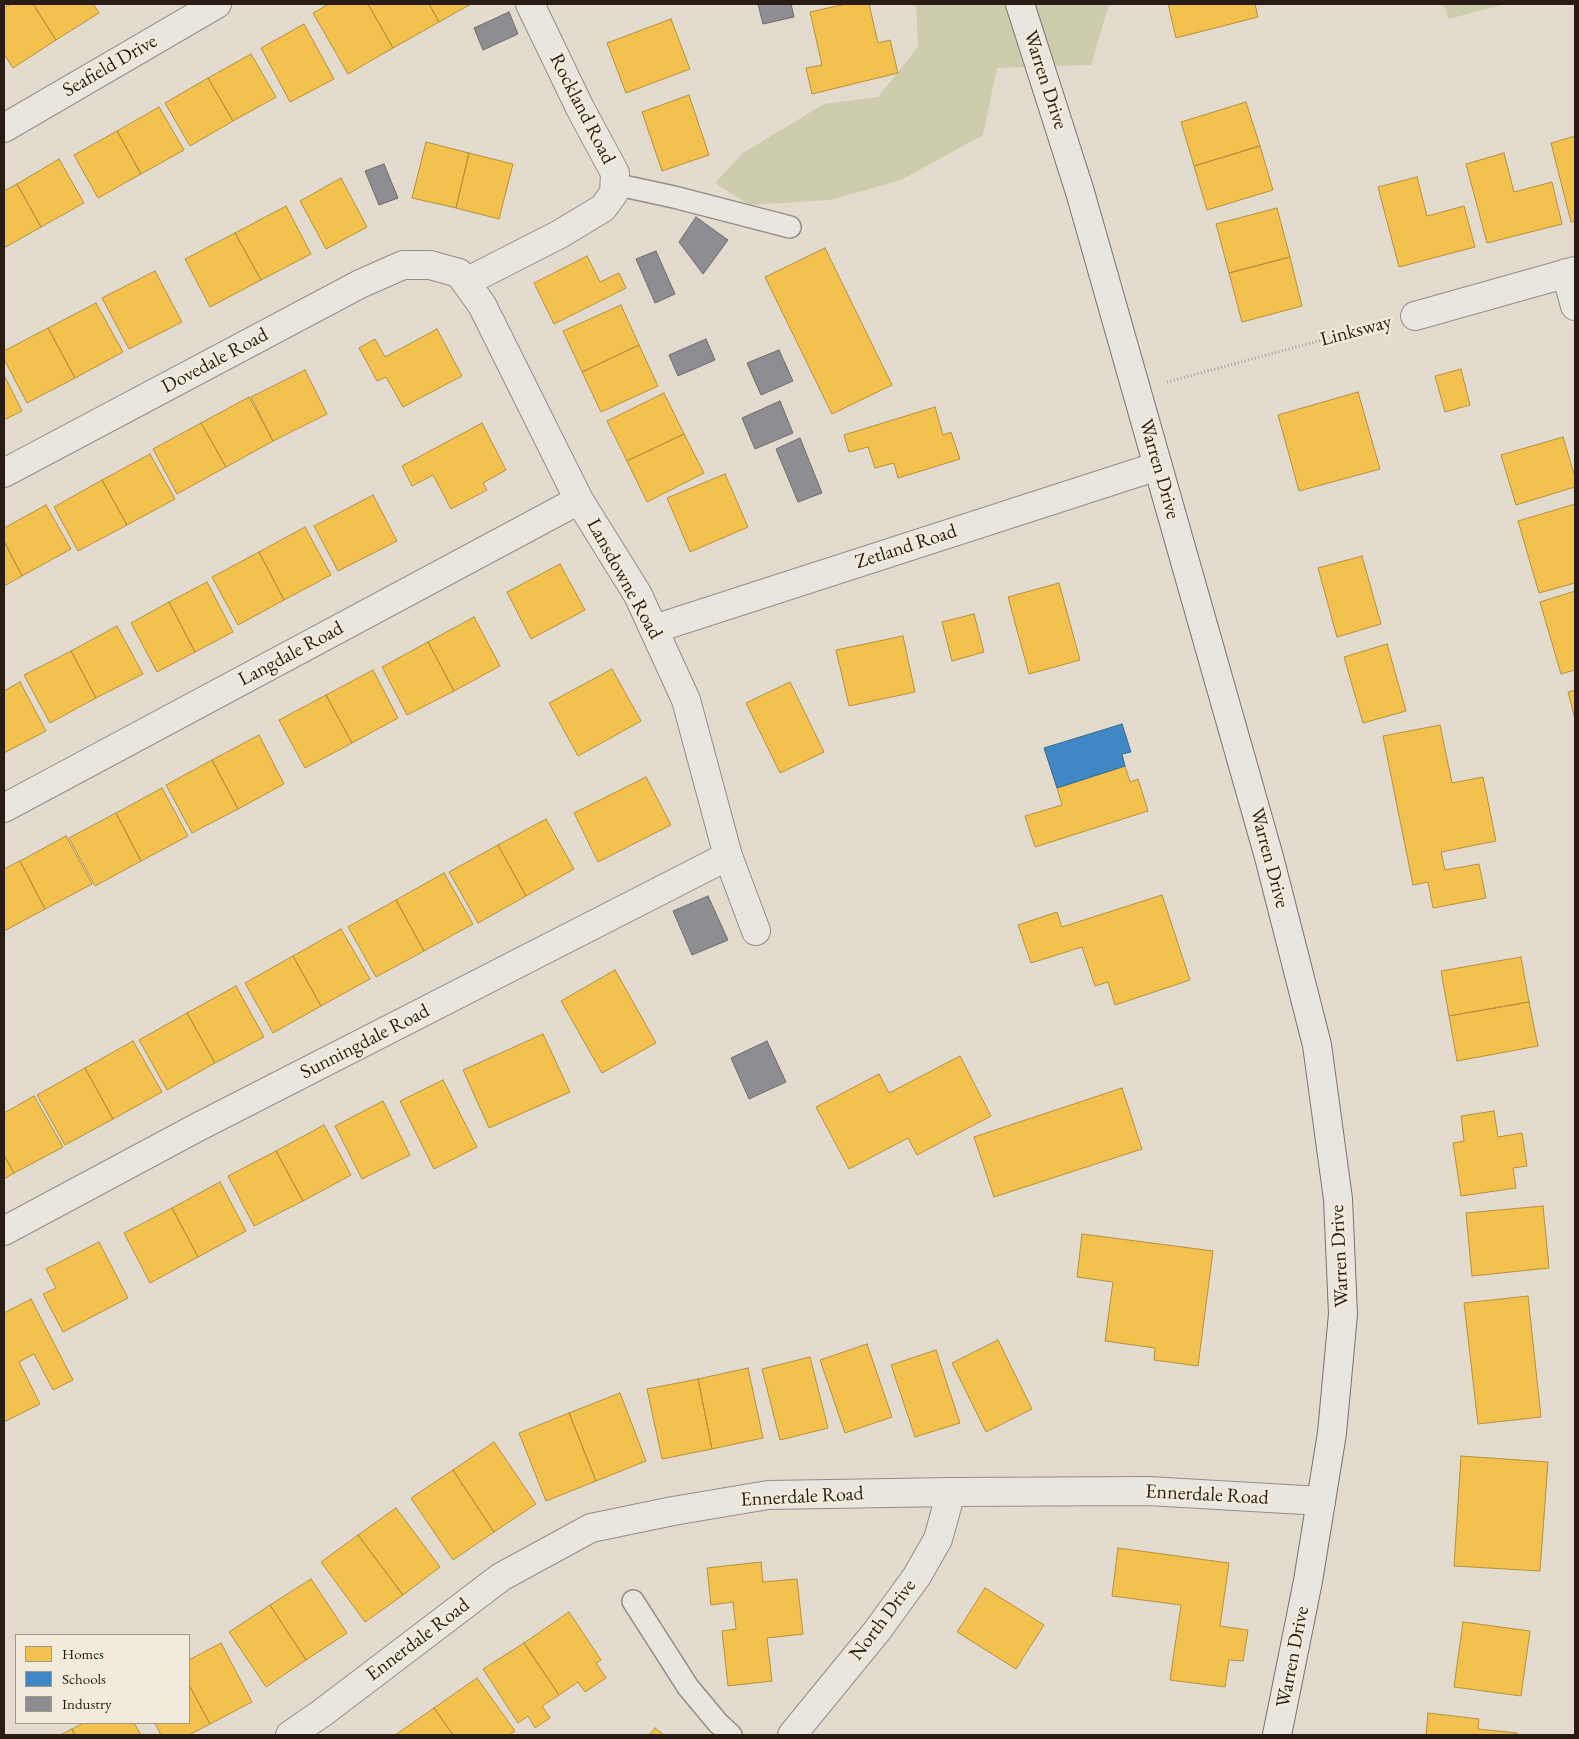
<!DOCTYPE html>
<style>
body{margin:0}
#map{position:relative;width:1579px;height:1739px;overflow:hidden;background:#e3dcce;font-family:"EB Garamond",serif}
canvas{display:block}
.frame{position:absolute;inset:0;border:5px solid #291c15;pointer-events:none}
.legend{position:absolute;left:15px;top:1634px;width:175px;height:90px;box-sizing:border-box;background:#f2eada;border:1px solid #a2988b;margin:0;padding:6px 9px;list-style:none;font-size:15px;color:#291c15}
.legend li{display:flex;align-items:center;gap:10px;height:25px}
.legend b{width:25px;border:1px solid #a2988b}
</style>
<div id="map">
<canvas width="1579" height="1739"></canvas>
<div class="frame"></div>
<ul class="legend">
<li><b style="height:14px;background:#f2c14e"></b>Homes</li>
<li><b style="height:14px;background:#3f88c5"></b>Schools</li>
<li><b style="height:14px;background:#8d8d92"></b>Industry</li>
</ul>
</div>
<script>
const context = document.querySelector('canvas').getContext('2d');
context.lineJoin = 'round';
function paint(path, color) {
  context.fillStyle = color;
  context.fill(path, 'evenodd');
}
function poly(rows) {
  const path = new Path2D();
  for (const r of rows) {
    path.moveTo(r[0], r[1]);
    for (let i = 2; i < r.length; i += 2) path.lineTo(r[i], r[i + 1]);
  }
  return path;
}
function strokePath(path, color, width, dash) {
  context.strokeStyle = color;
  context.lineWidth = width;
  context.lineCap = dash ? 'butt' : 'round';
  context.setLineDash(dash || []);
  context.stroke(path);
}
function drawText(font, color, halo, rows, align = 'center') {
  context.font = font + ' "EB Garamond",serif';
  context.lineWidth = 5;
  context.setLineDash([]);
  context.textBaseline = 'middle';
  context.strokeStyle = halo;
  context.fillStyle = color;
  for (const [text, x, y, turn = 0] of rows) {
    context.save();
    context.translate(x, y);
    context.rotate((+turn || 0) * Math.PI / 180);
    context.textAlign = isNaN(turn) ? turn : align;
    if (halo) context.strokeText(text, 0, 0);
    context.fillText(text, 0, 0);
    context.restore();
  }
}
paint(poly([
 [916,4,1109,4,1091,65,997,68,983,135,901,180,830,200,750,205,715,183,743,153,824,104,878,97,918,47],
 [1443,4,1504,4,1449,19]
]), '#cdcdad');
const homes = poly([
 [11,4,33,4,56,40,13,68,4,54,4,8,11,4],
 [33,4,93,4,99,13,56,40,33,4],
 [329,4,368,4,393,48,348,74,313,13,329,4],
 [368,4,429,4,439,22,393,48,368,4],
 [429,4,471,4,439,22,429,4],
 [846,4,869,4,878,43,890,40,898,73,812,94,806,68,822,65,810,12,846,4],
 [1168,4,1255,4,1258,17,1176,38,1168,4],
 [671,19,690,69,626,93,607,43,671,19],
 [304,24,334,79,290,102,261,48,304,24],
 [251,54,276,97,233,121,208,78,251,54],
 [208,78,233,121,190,146,165,103,208,78],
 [689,95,709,155,662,171,642,112,689,95],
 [1246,102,1260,146,1194,166,1181,122,1246,102],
 [159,107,184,150,141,174,117,131,159,107],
 [117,131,141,174,98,198,74,155,117,131],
 [1575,136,1575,221,1571,222,1551,143,1575,136],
 [426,142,469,153,456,208,412,198,426,142],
 [1260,146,1273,190,1207,210,1194,166,1260,146],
 [469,153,513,164,499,219,456,208,469,153],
 [1504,153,1514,192,1552,182,1562,224,1487,243,1466,164,1504,153],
 [59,159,84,203,41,227,17,184,59,159],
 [1417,177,1427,216,1464,206,1475,247,1399,267,1378,187,1417,177],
 [341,178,367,227,326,249,300,201,341,178],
 [17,184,41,227,4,248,4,191,17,184],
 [286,206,311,254,261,280,235,233,286,206],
 [1277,208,1290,257,1229,273,1216,224,1277,208],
 [235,233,261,280,210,307,185,259,235,233],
 [825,248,892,385,832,414,765,277,825,248],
 [587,256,600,282,619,273,626,288,554,324,534,283,587,256],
 [1290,257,1302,306,1242,322,1229,273,1290,257],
 [155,271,182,322,129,349,102,298,155,271],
 [96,303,123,352,75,378,48,328,96,303],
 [621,305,639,345,582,372,563,331,621,305],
 [48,328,75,378,27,403,4,359,4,351,48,328],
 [437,329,462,376,403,407,386,377,377,381,359,348,375,339,385,357,437,329],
 [639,345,658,386,601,412,582,372,639,345],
 [1461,369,1470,405,1445,412,1435,376,1461,369],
 [305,370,327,414,273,441,251,397,305,370],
 [4,375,22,411,4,420,4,375],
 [1358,392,1380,469,1299,491,1278,415,1358,392],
 [664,393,684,434,627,461,607,421,664,393],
 [249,397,273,441,226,467,201,423,249,397],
 [935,407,943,435,951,432,960,459,898,478,894,463,875,468,868,447,849,452,844,435,935,407],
 [201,423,226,467,177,494,153,449,201,423],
 [482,423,506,470,483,483,487,490,451,509,433,475,412,486,402,466,482,423],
 [684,434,704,473,647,502,627,461,684,434],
 [1563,437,1575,477,1575,487,1516,505,1501,455,1563,437],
 [150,454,175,499,127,525,102,480,150,454],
 [725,474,748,527,690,552,667,498,725,474],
 [102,480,127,525,78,551,54,507,102,480],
 [373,495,397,541,338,571,314,526,373,495],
 [1575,504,1575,583,1539,593,1518,521,1575,504],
 [46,505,71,549,22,576,4,541,4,528,46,505],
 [305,527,331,575,284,600,259,552,305,527],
 [4,541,22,576,4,586,4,541],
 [259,552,284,600,238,625,212,577,259,552],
 [1362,556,1381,624,1337,637,1318,568,1362,556],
 [560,564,585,610,531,639,507,592,560,564],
 [207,582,233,632,195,652,169,602,207,582],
 [1059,583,1080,660,1029,674,1008,597,1059,583],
 [1575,591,1575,670,1561,674,1540,602,1575,591],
 [169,602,195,652,157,672,131,623,169,602],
 [974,614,984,652,952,661,942,622,974,614],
 [474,617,500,666,454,691,428,642,474,617],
 [117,626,143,674,96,698,71,651,117,626],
 [903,636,915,692,849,706,836,650,903,636],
 [428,642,454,691,407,715,382,667,428,642],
 [1387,644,1406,711,1363,723,1344,657,1387,644],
 [71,651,96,698,50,723,24,675,71,651],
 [612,669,641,721,578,756,549,703,612,669],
 [373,670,398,718,352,743,326,695,373,670],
 [20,682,46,731,4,753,4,691,20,682],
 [790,682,824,752,780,773,746,703,790,682],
 [1575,690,1575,719,1568,692,1575,690],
 [326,695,352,743,305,768,279,720,326,695],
 [1440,725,1452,783,1483,777,1496,841,1441,852,1445,870,1479,864,1486,898,1433,908,1428,882,1413,885,1383,736,1440,725],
 [259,735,284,784,238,809,212,760,259,735],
 [212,760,238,809,192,833,166,785,212,760],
 [1125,766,1130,782,1138,779,1148,811,1035,847,1025,816,1062,805,1057,788,1125,766],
 [646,777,671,825,598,862,574,813,646,777],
 [162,788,188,836,141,861,116,813,162,788],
 [116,813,141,861,95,886,69,838,116,813],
 [546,819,574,869,526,896,498,845,546,819],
 [66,836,92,884,45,909,20,861,66,836],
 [498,845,526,896,478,923,449,872,498,845],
 [20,861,45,909,4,931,4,869,20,861],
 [444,873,473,924,424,951,396,900,444,873],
 [1162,895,1190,980,1115,1005,1108,982,1095,986,1082,947,1031,963,1018,925,1057,912,1062,927,1162,895],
 [396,900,424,951,376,977,348,927,396,900],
 [341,929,370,979,321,1006,293,956,341,929],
 [293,956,321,1006,273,1033,245,983,293,956],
 [1521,957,1529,1002,1449,1016,1441,971,1521,957],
 [615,970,656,1043,602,1073,561,1001,615,970],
 [236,986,264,1037,215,1063,187,1013,236,986],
 [1529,1002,1538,1046,1457,1061,1449,1016,1529,1002],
 [187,1013,215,1063,167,1090,139,1040,187,1013],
 [543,1034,570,1092,489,1128,463,1070,543,1034],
 [133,1041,162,1092,113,1119,85,1068,133,1041],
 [960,1056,991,1116,917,1155,908,1138,849,1169,816,1107,879,1074,889,1093,960,1056],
 [85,1068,113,1119,65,1145,37,1095,85,1068],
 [443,1080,477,1147,434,1169,400,1101,443,1080],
 [1122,1088,1142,1149,994,1197,974,1137,1122,1088],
 [34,1096,63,1147,14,1173,4,1155,4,1113,34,1096],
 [383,1101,410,1155,362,1179,335,1126,383,1101],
 [1494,1111,1498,1137,1522,1133,1527,1166,1513,1168,1516,1188,1461,1196,1453,1143,1464,1141,1461,1116,1494,1111],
 [324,1125,351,1175,303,1201,276,1151,324,1125],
 [276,1151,303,1201,254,1226,228,1176,276,1151],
 [4,1155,14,1173,4,1179,4,1155],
 [220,1182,246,1231,198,1257,172,1208,220,1182],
 [1543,1206,1549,1268,1472,1276,1466,1213,1543,1206],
 [172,1208,198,1257,150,1283,124,1233,172,1208],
 [1082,1234,1213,1251,1198,1366,1154,1360,1155,1348,1105,1341,1113,1282,1077,1277,1082,1234],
 [99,1242,128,1298,63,1332,43,1294,56,1288,46,1269,99,1242],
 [1528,1296,1541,1417,1478,1424,1464,1303,1528,1296],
 [31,1299,73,1380,53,1390,34,1354,19,1362,40,1404,4,1422,4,1313,31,1299],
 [998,1340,1032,1409,986,1432,952,1363,998,1340],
 [867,1344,892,1417,845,1433,820,1360,867,1344],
 [936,1350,960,1423,915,1437,891,1365,936,1350],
 [810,1357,828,1428,780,1440,762,1369,810,1357],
 [748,1368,763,1438,712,1449,698,1379,748,1368],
 [698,1379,712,1449,662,1459,647,1389,698,1379],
 [620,1393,646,1461,596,1481,569,1413,620,1393],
 [569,1413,596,1481,546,1501,519,1433,569,1413],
 [494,1442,536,1504,494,1532,453,1470,494,1442],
 [1461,1456,1548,1462,1540,1571,1454,1566,1461,1456],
 [453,1470,494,1532,453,1560,411,1498,453,1470],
 [396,1508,440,1567,403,1595,358,1535,396,1508],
 [358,1535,403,1595,365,1622,321,1562,358,1535],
 [1118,1548,1229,1563,1220,1626,1248,1630,1243,1661,1229,1660,1225,1687,1170,1680,1181,1605,1112,1596,1118,1548],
 [761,1562,763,1582,797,1579,803,1634,767,1638,772,1681,728,1686,722,1631,736,1629,733,1602,711,1605,707,1568,761,1562],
 [311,1579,347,1633,306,1660,270,1605,311,1579],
 [985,1588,1044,1625,1016,1669,957,1632,985,1588],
 [270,1605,306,1660,266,1687,229,1632,270,1605],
 [569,1612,601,1660,596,1663,606,1678,585,1692,578,1682,559,1695,524,1643,569,1612],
 [1463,1622,1530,1631,1521,1696,1454,1687,1463,1622],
 [221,1643,252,1702,210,1724,189,1685,189,1660,221,1643],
 [524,1643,559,1695,542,1706,550,1718,535,1728,528,1716,518,1723,483,1669,524,1643],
 [477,1678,515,1731,509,1735,453,1735,434,1708,477,1678],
 [189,1685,210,1724,189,1735,161,1735,155,1723,189,1723,189,1685],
 [434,1708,453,1735,395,1735,434,1708],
 [1428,1713,1479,1719,1478,1729,1517,1733,1516,1735,1426,1735,1428,1713],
 [84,1723,134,1723,141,1735,75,1735,72,1729,84,1723],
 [655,1728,664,1735,649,1735,655,1728],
 [72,1729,75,1735,60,1735,72,1729]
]);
paint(homes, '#f2c14e');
strokePath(homes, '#b6903d', 1);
const schools = poly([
 [1122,724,1131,752,1122,754,1125,766,1057,788,1044,748,1122,724]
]);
paint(schools, '#3f88c5');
strokePath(schools, '#386890', 1);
const industry = poly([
 [758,4,791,4,794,17,763,24,758,4],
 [509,12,518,34,483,50,474,28,509,12],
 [384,164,398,198,379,205,365,171,384,164],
 [696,217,728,240,703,274,679,242,696,217],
 [656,251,675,294,655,303,636,259,656,251],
 [706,339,715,360,678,376,669,355,706,339],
 [779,350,793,381,761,395,747,363,779,350],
 [780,401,793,433,755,449,742,418,780,401],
 [800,438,822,493,798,502,776,449,800,438],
 [708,896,728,940,692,955,673,911,708,896],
 [767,1041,786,1082,749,1099,731,1058,767,1041]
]);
paint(industry, '#8d8d92');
strokePath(industry, '#6f6b6c', 1);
const lane = poly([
 [614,184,674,197,790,227],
 [633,1601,688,1687,718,1723,731,1735]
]);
const street = poly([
 [4,128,217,4],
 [1566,273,1575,306],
 [466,282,560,234,603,208,614,193,615,173,580,108,530,4],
 [1415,316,1575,271],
 [4,473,360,284,403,265,430,265,459,273,482,305,579,500,638,595,686,700,728,856,756,931],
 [654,629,1158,466],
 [4,808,579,500],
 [4,1231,198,1127,728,856],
 [290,1735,322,1713,501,1577,591,1528,673,1511,768,1495,951,1492,1148,1491,1321,1501],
 [792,1735,877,1631,917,1576,938,1539,951,1492]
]);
const secondary = poly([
 [1020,4,1080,192,1269,857,1317,1045,1338,1199,1343,1314,1332,1433,1308,1581,1277,1735]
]);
strokePath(lane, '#938d85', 24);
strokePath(street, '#938d85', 30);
strokePath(secondary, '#79746c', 30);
strokePath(poly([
 [1167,382,1385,323]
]), '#a6a19b', 3, [1, 2.5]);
strokePath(lane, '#e9e5df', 21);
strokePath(street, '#e9e5df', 28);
strokePath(secondary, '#e9e5df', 28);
drawText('20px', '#291c15', '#f2eada', [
 ["Seafield Drive",110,66,-30],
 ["Warren Drive",1045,80,72],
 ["Rockland Road",582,109,63],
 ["Linksway",1356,331,-15],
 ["Dovedale Road",215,361,-28],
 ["Warren Drive",1159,469,74],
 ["Zetland Road",906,547,-18],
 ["Lansdowne Road",624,579,61],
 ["Langdale Road",291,654,-28],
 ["Warren Drive",1269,858,75],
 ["Sunningdale Road",365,1042,-27],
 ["Warren Drive",1340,1256,-93],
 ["Ennerdale Road",1207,1495,3],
 ["Ennerdale Road",802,1497,-3],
 ["North Drive",883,1620,-53],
 ["Ennerdale Road",418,1640,-37],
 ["Warren Drive",1293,1657,-79]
]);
</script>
